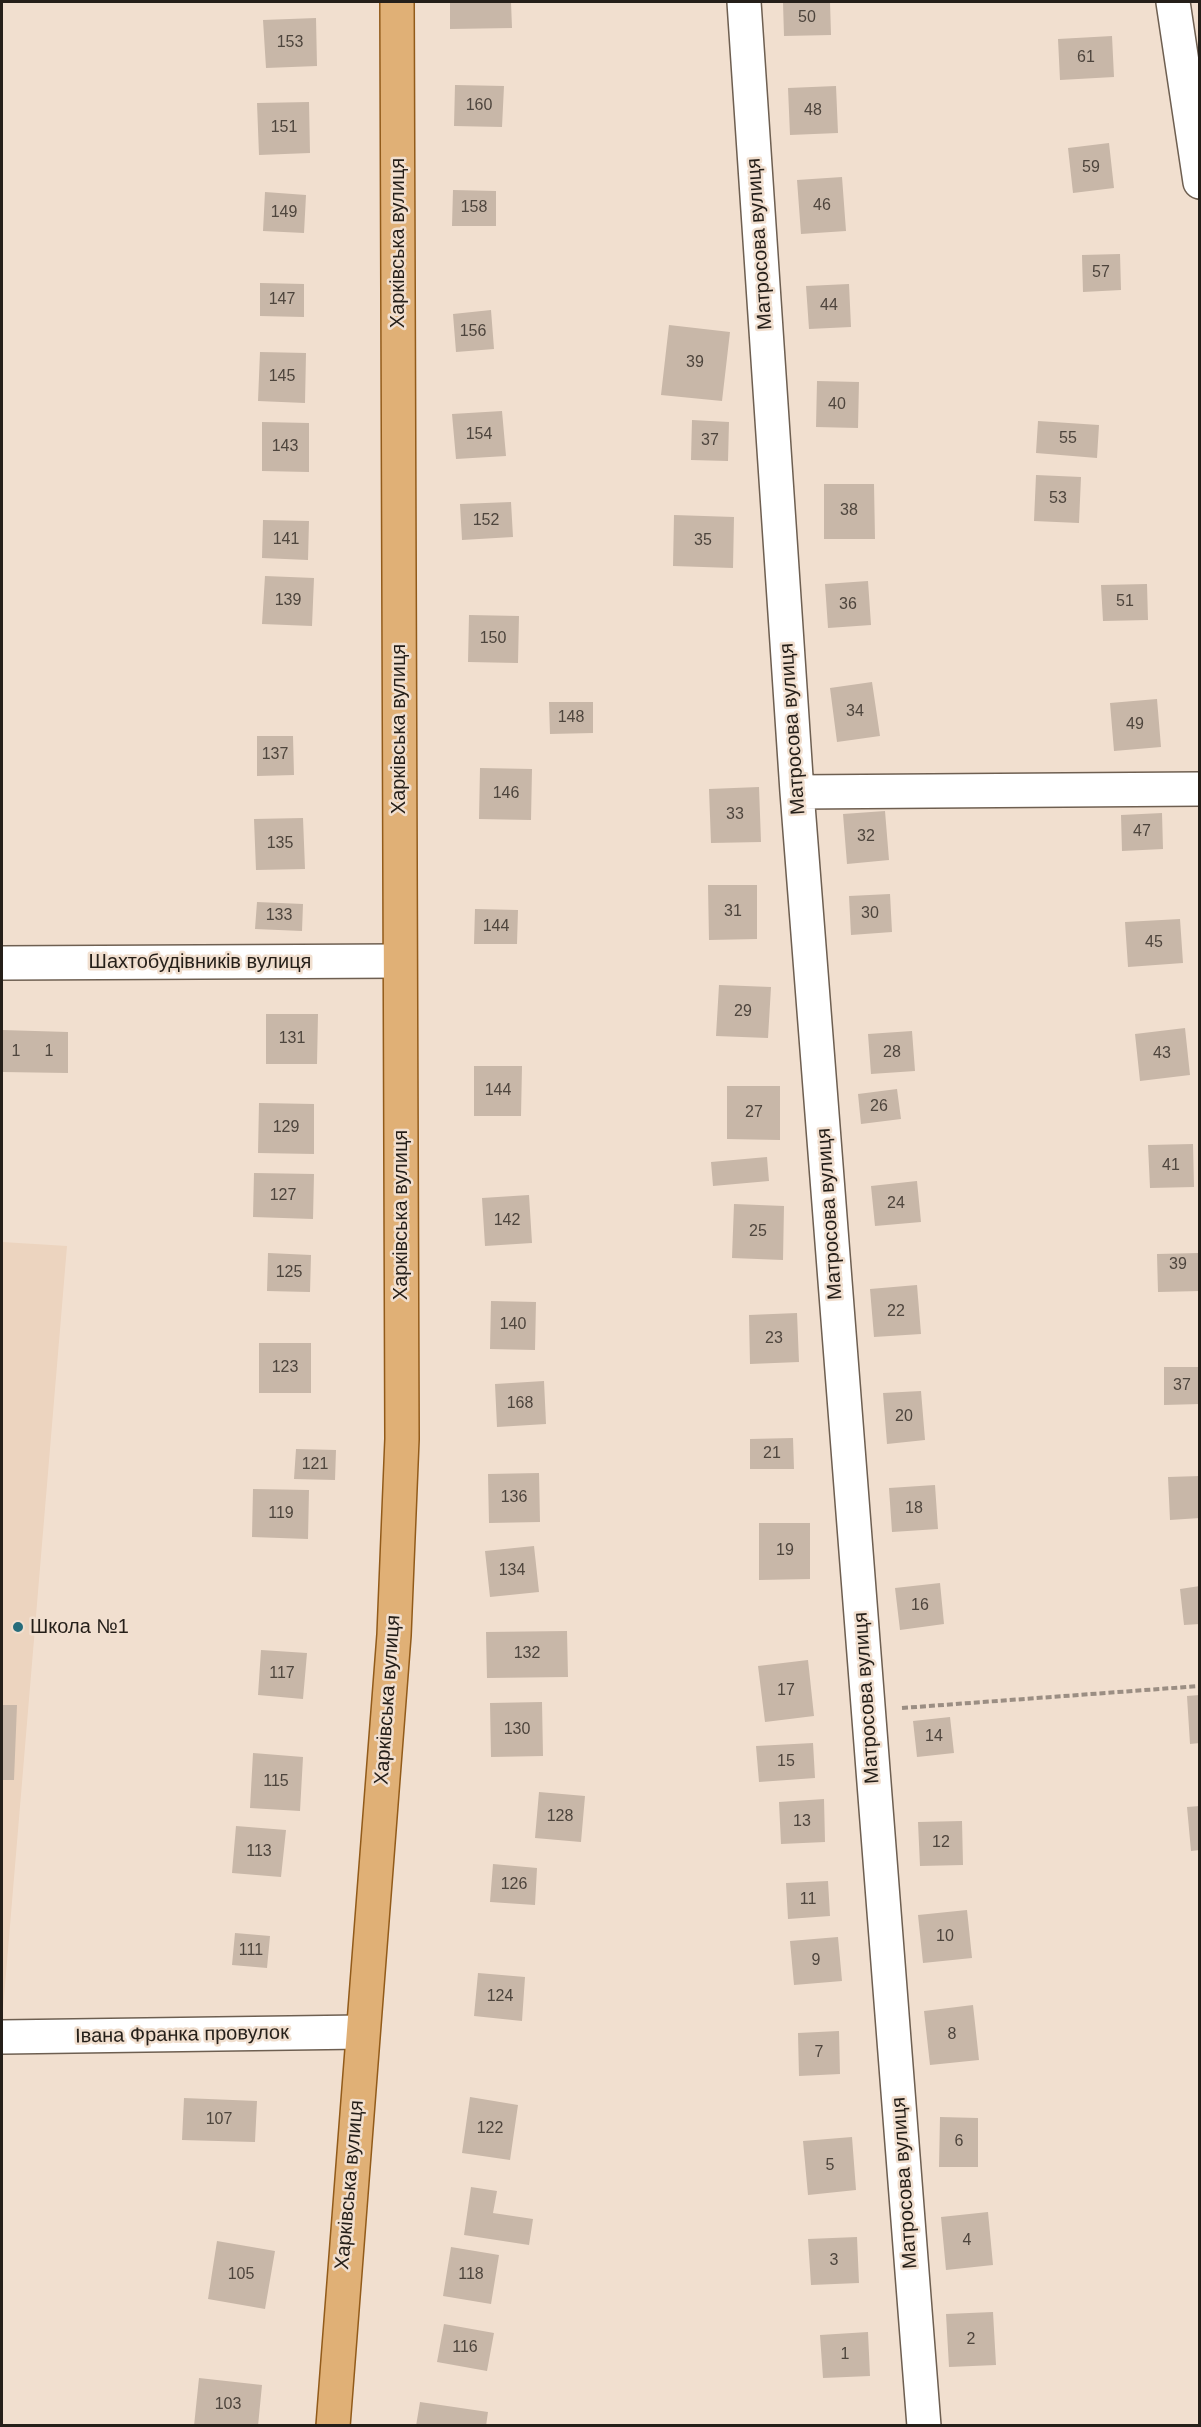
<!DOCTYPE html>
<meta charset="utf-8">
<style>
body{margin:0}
#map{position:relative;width:1201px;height:2427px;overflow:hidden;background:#f1dfcf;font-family:Helvetica,sans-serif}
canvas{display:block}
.frame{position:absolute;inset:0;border:3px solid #251f19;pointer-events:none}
</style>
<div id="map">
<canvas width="1201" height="2427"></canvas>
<div class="frame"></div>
</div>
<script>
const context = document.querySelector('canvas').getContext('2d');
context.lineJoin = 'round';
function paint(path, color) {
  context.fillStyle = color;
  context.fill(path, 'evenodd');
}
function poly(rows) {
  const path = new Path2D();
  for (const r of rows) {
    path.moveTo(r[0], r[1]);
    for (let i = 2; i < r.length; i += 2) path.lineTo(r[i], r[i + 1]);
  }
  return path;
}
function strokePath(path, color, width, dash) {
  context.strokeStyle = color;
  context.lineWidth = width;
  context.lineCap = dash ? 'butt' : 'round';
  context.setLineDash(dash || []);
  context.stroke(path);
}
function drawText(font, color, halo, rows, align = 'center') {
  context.font = font + ' Helvetica,sans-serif';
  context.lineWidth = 5;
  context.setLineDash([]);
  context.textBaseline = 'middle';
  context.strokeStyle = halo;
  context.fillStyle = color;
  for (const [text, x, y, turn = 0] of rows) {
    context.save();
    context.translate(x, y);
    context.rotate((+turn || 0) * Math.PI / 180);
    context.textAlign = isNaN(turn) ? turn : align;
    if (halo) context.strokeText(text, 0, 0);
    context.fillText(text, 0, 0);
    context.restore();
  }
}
paint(poly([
 [2,1242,67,1246,3,2009,2,2009]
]), '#ecd4bf');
paint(poly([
 [450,2,511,2,512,28,450,29],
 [783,2,830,2,831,35,784,36],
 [316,18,317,66,266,68,263,20],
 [1112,36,1114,77,1060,80,1058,39],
 [455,85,504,86,502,127,454,126],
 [836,86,838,133,790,135,788,88],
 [309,102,310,153,259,155,257,103],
 [1109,143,1114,188,1073,193,1068,148],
 [842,177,846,231,801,234,797,180],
 [453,190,496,191,496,226,452,226],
 [265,192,306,195,304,233,263,231],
 [1120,254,1121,290,1083,292,1082,255],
 [260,283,304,284,304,317,260,316],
 [849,284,851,327,809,329,806,286],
 [491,310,494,349,456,352,453,314],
 [669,325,730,332,722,401,661,395],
 [260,352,306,353,305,403,258,401],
 [817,381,859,382,858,428,816,427],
 [502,411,506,456,456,459,452,414],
 [692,420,729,422,728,461,691,460],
 [1038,421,1099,425,1097,458,1036,453],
 [262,422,309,423,309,472,262,471],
 [1036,475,1081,477,1079,523,1034,521],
 [824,484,874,484,875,539,824,539],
 [511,502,513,537,462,540,460,504],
 [674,515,734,517,733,568,673,566],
 [263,520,309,521,308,560,262,558],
 [265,576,314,578,312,626,262,624],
 [868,581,871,625,828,628,825,584],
 [1147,584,1148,620,1103,621,1101,585],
 [469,615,519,616,518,663,468,662],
 [872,682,880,736,837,742,830,688],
 [1157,699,1161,747,1114,751,1110,703],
 [549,702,593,702,593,733,550,734],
 [257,736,293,736,294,775,257,776],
 [480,768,532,769,531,820,479,819],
 [759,787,761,842,711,843,709,789],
 [885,811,889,860,847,864,843,814],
 [1162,813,1163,849,1122,851,1121,815],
 [303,818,305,869,256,870,254,819],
 [708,885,757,885,757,939,709,940],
 [890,894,892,932,851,935,849,896],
 [257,902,303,904,302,931,255,929],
 [475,909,518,910,517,944,474,944],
 [1180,919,1183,963,1128,967,1125,922],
 [719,985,771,987,768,1038,716,1036],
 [266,1014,318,1014,317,1064,266,1064],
 [1185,1028,1190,1075,1140,1081,1135,1034],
 [2,1030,68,1032,68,1073,2,1072],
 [912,1031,915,1071,871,1074,868,1034],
 [474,1066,522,1066,521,1116,474,1116],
 [727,1086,780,1086,780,1140,727,1139],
 [897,1089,901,1119,861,1124,858,1094],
 [259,1103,314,1104,314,1154,258,1153],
 [1193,1144,1194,1187,1150,1188,1148,1145],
 [767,1157,769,1181,713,1186,711,1162],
 [254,1173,314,1174,313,1219,253,1217],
 [917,1181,921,1222,875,1226,871,1186],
 [529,1195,532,1243,485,1246,482,1198],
 [734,1204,784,1206,783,1260,732,1258],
 [268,1253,311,1255,310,1292,267,1291],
 [1199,1253,1200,1291,1158,1292,1157,1254],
 [917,1285,921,1334,874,1337,870,1289],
 [491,1301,536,1302,535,1350,490,1349],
 [797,1313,799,1362,750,1364,749,1315],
 [259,1343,311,1343,311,1393,259,1393],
 [1164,1367,1200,1367,1200,1404,1164,1405],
 [544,1381,546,1424,497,1427,495,1384],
 [921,1391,925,1440,887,1444,883,1393],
 [793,1438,794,1469,750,1469,750,1439],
 [296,1449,336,1450,335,1480,294,1479],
 [539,1473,540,1522,489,1523,488,1474],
 [1200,1476,1200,1518,1170,1520,1168,1477],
 [935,1485,938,1529,892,1532,889,1488],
 [253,1489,309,1490,308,1539,252,1537],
 [759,1523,810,1523,810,1579,759,1580],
 [534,1546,539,1592,490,1597,485,1551],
 [940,1583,944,1624,900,1630,895,1588],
 [1200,1586,1200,1624,1184,1625,1180,1589],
 [567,1631,568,1677,487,1678,486,1632],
 [261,1650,307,1653,303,1699,258,1695],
 [808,1660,814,1716,765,1722,758,1666],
 [1200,1695,1200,1743,1190,1744,1187,1696],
 [542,1702,543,1756,491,1757,490,1703],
 [2,1705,17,1705,14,1780,2,1780],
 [950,1717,954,1753,917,1757,913,1721],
 [813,1743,815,1778,759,1782,756,1746],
 [253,1753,303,1757,300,1811,250,1808],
 [539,1792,585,1796,581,1842,535,1838],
 [824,1799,825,1842,781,1844,779,1802],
 [1200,1806,1200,1850,1191,1851,1187,1807],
 [962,1821,963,1865,920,1866,918,1822],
 [236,1826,286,1830,281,1877,232,1873],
 [493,1864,537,1868,535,1905,490,1902],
 [828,1881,830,1916,788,1919,786,1883],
 [967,1910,972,1958,923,1963,918,1915],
 [235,1933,270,1936,267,1968,232,1965],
 [838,1937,842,1981,794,1985,790,1941],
 [478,1973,525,1977,522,2021,474,2016],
 [973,2005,979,2060,930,2065,924,2011],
 [839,2031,840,2074,799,2076,798,2033],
 [470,2097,518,2105,510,2160,462,2153],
 [184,2098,257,2101,255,2142,182,2140],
 [940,2117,978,2118,978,2167,939,2167],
 [852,2137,856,2190,808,2195,803,2141],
 [471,2187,497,2191,493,2213,533,2219,529,2245,464,2235],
 [988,2212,993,2265,946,2270,941,2217],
 [857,2237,859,2283,811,2285,808,2239],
 [217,2241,275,2251,265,2309,208,2299],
 [451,2247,499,2255,491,2304,443,2296],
 [993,2312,996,2365,949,2367,946,2314],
 [444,2324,494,2333,487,2371,437,2362],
 [868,2332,870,2376,823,2378,820,2335],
 [199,2378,262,2385,258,2426,194,2426],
 [420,2402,488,2412,486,2426,416,2426]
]), '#c8b7a8');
const minor = poly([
 [744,2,797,792,924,2426],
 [1173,2,1200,182],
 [797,792,1200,789],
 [2,963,399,961],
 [2,2037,362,2032]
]);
const primary = poly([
 [333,2426,394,1635,402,1439,397,2]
]);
strokePath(minor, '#6e5f51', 36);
strokePath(primary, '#925b1a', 36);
strokePath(poly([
 [902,1708,1200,1686]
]), '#9b8e83', 4, [6, 3]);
strokePath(minor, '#fff', 33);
strokePath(primary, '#e0b076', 33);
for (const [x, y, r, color] of [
 [18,1627,6,"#266c7b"]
]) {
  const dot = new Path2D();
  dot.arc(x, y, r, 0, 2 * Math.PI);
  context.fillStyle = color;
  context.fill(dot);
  strokePath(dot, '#f1dfcf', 2);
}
drawText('16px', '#4e453d', null, [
 ["50",807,18],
 ["153",290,43],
 ["61",1086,58],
 ["160",479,106],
 ["48",813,111],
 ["151",284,128],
 ["59",1091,168],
 ["46",822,206],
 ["158",474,208],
 ["149",284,213],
 ["57",1101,273],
 ["147",282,300],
 ["44",829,306],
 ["156",473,332],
 ["39",695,363],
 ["145",282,377],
 ["40",837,405],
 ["154",479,435],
 ["55",1068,439],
 ["37",710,441],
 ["143",285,447],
 ["53",1058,499],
 ["38",849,511],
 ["152",486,521],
 ["141",286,540],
 ["35",703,541],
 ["139",288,601],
 ["51",1125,602],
 ["36",848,605],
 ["150",493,639],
 ["34",855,712],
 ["148",571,718],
 ["49",1135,725],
 ["137",275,755],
 ["146",506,794],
 ["33",735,815],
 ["47",1142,832],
 ["32",866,837],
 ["135",280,844],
 ["31",733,912],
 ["30",870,914],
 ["133",279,916],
 ["144",496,927],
 ["45",1154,943],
 ["29",743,1012],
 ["131",292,1039],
 ["1",16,1052],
 ["1",49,1052],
 ["28",892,1053],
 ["43",1162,1054],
 ["144",498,1091],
 ["26",879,1107],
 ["27",754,1113],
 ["129",286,1128],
 ["41",1171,1166],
 ["127",283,1196],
 ["24",896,1204],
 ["142",507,1221],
 ["25",758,1232],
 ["39",1178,1265],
 ["125",289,1273],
 ["22",896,1312],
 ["140",513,1325],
 ["23",774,1339],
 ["123",285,1368],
 ["37",1182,1386],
 ["168",520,1404],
 ["20",904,1417],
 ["21",772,1454],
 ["121",315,1465],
 ["136",514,1498],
 ["18",914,1509],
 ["119",281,1514],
 ["19",785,1551],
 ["134",512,1571],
 ["16",920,1606],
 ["132",527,1654],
 ["117",282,1674],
 ["17",786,1691],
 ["130",517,1730],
 ["14",934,1737],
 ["15",786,1762],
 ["115",276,1782],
 ["128",560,1817],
 ["13",802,1822],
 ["12",941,1843],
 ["113",259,1852],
 ["126",514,1885],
 ["11",808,1900],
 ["10",945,1937],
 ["111",251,1951],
 ["9",816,1961],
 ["124",500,1997],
 ["8",952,2035],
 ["7",819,2053],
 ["107",219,2120],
 ["122",490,2129],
 ["6",959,2142],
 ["5",830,2166],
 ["4",967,2241],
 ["3",834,2261],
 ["105",241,2275],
 ["118",471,2275],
 ["2",971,2340],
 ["116",465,2348],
 ["1",845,2355],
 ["103",228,2405]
]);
drawText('20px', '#251f19', '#f1dfcf', [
 ["Харківська вулиця",398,243,-90],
 ["Матросова вулиця",760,244,-94],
 ["Харківська вулиця",399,729,-90],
 ["Матросова вулиця",793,729,-94],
 ["Шахтобудівників вулиця",200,962],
 ["Матросова вулиця",830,1214,-94],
 ["Харківська вулиця",401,1215,-90],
 ["Матросова вулиця",867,1698,-94],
 ["Харківська вулиця",388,1700,-86],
 ["Івана Франка провулок",182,2035,-1],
 ["Матросова вулиця",905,2183,-94],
 ["Харківська вулиця",350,2185,-85]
]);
drawText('20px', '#251f19', '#f1dfcf', [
 ["Школа №1",30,1627]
], 'left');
</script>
